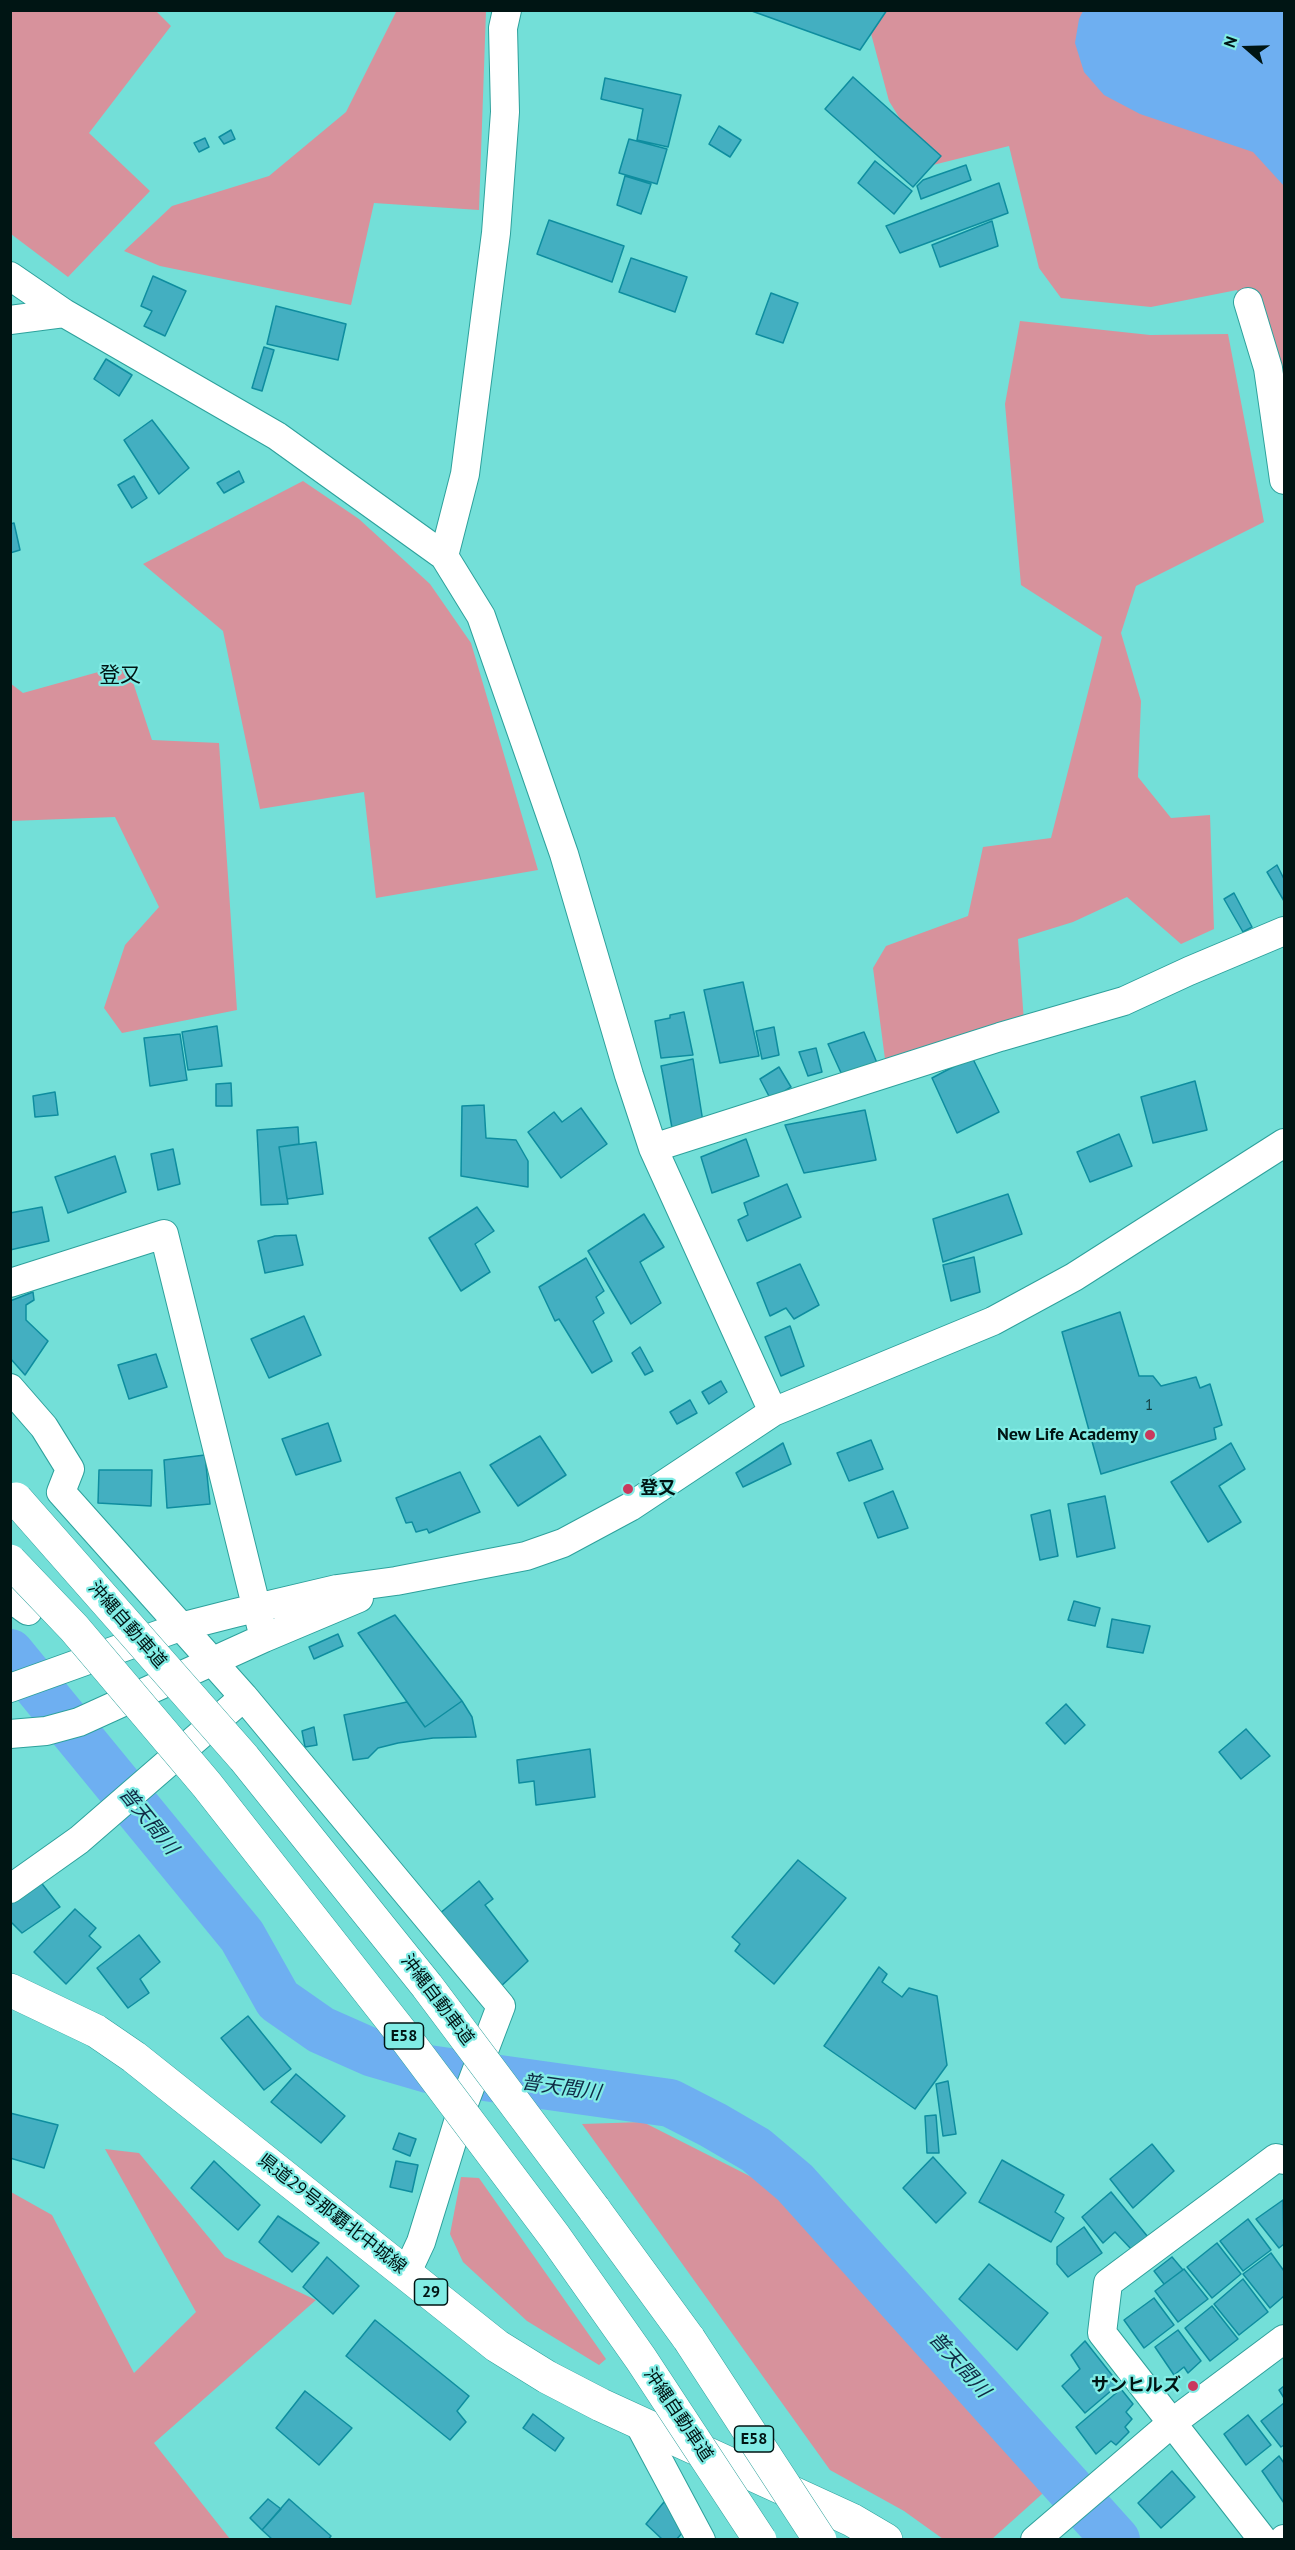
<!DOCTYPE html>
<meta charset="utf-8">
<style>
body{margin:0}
#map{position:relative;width:1295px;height:2550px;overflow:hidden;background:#73dfd8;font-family:"PT Sans",sans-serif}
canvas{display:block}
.frame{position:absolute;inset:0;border:12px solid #001514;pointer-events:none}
.north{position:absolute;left:1217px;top:18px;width:60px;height:60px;-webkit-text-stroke:4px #81ece5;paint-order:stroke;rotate:290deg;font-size:16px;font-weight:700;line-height:24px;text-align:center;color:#001514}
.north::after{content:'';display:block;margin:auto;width:21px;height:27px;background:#001514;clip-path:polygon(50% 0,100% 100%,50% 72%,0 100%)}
</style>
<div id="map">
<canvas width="1295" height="2550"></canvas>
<div class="frame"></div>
<div class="north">N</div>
</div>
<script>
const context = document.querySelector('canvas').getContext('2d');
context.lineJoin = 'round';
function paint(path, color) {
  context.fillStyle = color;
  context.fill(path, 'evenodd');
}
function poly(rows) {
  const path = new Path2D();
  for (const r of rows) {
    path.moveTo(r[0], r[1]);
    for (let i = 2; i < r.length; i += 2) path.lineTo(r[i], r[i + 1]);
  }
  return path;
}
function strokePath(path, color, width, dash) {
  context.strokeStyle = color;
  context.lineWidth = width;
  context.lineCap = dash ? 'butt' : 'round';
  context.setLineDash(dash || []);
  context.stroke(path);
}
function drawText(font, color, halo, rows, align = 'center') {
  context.font = font + ' "PT Sans","Noto Sans JP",sans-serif';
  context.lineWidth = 4.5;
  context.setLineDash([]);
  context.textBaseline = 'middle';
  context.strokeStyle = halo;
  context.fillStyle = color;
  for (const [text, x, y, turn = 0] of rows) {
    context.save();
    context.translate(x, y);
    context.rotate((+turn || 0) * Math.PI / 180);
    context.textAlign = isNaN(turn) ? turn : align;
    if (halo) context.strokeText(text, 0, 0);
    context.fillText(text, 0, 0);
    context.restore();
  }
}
paint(poly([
 [397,10,486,11,479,210,374,203,351,305,160,266,124,251,172,206,269,176,346,112],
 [10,11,156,11,171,26,89,133,150,191,68,277,11,234],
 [865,11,1284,11,1284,485,1237,290,1151,307,1061,298,1039,268,1009,146,929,166,889,101],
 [1020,321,1150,335,1228,334,1264,522,1136,586,1121,633,1141,701,1138,777,1171,818,1210,815,1214,929,1181,944,1127,897,1073,922,1018,939,1024,1022,885,1059,873,968,886,946,968,916,983,847,1051,838,1102,637,1021,585,1005,404],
 [303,481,359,519,430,584,471,643,538,870,376,898,364,792,260,809,223,631,143,564],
 [127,664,152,740,219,743,237,1010,122,1033,104,1008,125,945,159,907,115,817,11,821,10,683,23,693],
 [643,2122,789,2196,1051,2486,992,2539,943,2539,904,2511,830,2470,582,2124],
 [105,2149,139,2153,225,2257,316,2300,154,2443,230,2539,13,2539,10,2529,11,2192,52,2215,134,2373,196,2312],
 [461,2177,479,2178,606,2359,599,2365,527,2321,463,2262,450,2234]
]), '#d7929c');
paint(poly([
 [1083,11,1284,11,1284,186,1253,152,1140,114,1104,95,1084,72,1075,43,1079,19]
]), '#6eaff1');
strokePath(poly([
 [10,1653,242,1936,278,2000,321,2030,373,2053,428,2069,670,2103,713,2125,756,2150,795,2183,1116,2540]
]), '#6eaff1', 48);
const building = poly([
 [749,10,887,10,860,50,749,10],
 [853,77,941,156,913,187,825,109,853,77],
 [605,78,681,95,668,147,637,140,643,109,601,99,605,78],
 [719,126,741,140,730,157,709,144,719,126],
 [231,130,235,139,224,144,219,137,231,130],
 [205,138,209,147,199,152,194,143,205,138],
 [629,139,667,149,657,184,619,173,629,139],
 [875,161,912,191,894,214,858,183,875,161],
 [966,165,971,180,921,199,917,186,923,180,966,165],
 [625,176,651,184,641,214,617,205,625,176],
 [999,183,1008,213,900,253,886,226,999,183],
 [549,220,624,246,612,282,537,254,549,220],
 [992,221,998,246,940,267,932,245,992,221],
 [631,258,687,277,675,312,619,292,631,258],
 [153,276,186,291,165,336,144,326,152,311,141,306,153,276],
 [771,293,798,303,783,343,756,334,771,293],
 [276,306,346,324,338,360,267,344,276,306],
 [264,347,274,350,262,391,252,388,264,347],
 [106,359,132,375,119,396,94,379,106,359],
 [152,420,189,468,159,494,124,440,152,420],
 [239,471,244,482,224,493,217,483,239,471],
 [134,476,147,498,132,508,118,485,134,476],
 [14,523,20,550,10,553,10,524,14,523],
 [1277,865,1284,879,1284,901,1267,872,1277,865],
 [1234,893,1252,927,1243,932,1224,899,1234,893],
 [743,982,759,1056,720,1063,704,990,743,982],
 [684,1012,693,1055,661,1058,655,1021,670,1018,670,1015,684,1012],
 [217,1026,222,1066,188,1070,182,1032,217,1026],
 [774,1027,779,1055,762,1059,756,1031,774,1027],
 [864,1032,877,1063,842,1075,828,1044,864,1032],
 [180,1034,187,1080,150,1086,144,1038,180,1034],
 [816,1048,822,1072,808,1076,799,1052,816,1048],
 [972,1057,999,1112,957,1133,932,1078,972,1057],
 [693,1059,703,1122,672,1128,661,1066,693,1059],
 [779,1067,791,1087,771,1100,760,1079,779,1067],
 [1195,1081,1207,1130,1153,1143,1141,1097,1195,1081],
 [231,1083,232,1106,216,1106,216,1084,231,1083],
 [55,1092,58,1115,35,1117,33,1096,55,1092],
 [484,1105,486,1138,516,1140,528,1161,528,1187,461,1176,462,1106,484,1105],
 [581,1108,607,1144,561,1178,528,1132,554,1112,562,1122,581,1108],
 [865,1110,876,1160,804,1173,785,1125,865,1110],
 [298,1127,299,1144,279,1147,288,1204,261,1205,257,1130,298,1127],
 [1119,1134,1132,1166,1090,1182,1077,1152,1119,1134],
 [746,1139,759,1176,712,1193,701,1157,746,1139],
 [316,1142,323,1194,287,1199,279,1147,316,1142],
 [173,1149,180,1184,158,1190,151,1154,173,1149],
 [115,1156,126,1192,68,1213,55,1177,115,1156],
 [787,1184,801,1217,747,1241,738,1220,748,1215,744,1203,787,1184],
 [1008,1194,1022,1234,943,1262,933,1219,1008,1194],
 [42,1207,49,1241,10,1250,10,1213,42,1207],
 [477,1207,494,1231,475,1244,490,1272,461,1291,429,1238,477,1207],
 [644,1214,664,1247,640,1262,661,1303,631,1324,588,1251,644,1214],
 [296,1235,303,1265,265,1273,258,1241,275,1236,296,1235],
 [974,1257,980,1292,951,1301,943,1265,974,1257],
 [586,1258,604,1291,596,1297,604,1313,593,1321,612,1361,592,1373,559,1319,555,1321,539,1287,586,1258],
 [800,1264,819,1305,794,1319,786,1308,770,1316,757,1283,800,1264],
 [33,1292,34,1300,26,1305,26,1320,48,1341,25,1375,10,1358,10,1301,33,1292],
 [1120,1312,1139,1376,1153,1376,1161,1386,1196,1377,1200,1388,1210,1384,1222,1425,1214,1428,1216,1439,1101,1474,1062,1332,1120,1312],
 [304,1316,321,1355,269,1378,251,1339,304,1316],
 [790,1326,804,1366,781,1376,765,1337,790,1326],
 [640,1347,653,1371,645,1375,632,1353,640,1347],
 [156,1354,167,1387,129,1399,118,1365,156,1354],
 [721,1381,727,1392,709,1404,702,1392,721,1381],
 [690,1400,697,1413,677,1424,670,1412,690,1400],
 [328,1423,341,1461,296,1475,282,1439,328,1423],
 [540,1436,566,1475,518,1506,490,1465,540,1436],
 [871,1440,883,1469,849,1481,837,1453,871,1440],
 [783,1443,791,1464,743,1487,736,1473,783,1443],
 [1231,1443,1245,1469,1219,1486,1241,1522,1208,1542,1171,1482,1231,1443],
 [205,1455,210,1504,167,1508,164,1460,205,1455],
 [99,1470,152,1470,151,1506,98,1503,99,1470],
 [460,1472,480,1512,429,1533,427,1529,416,1532,412,1522,406,1523,396,1498,460,1472],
 [893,1491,908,1528,878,1538,864,1503,893,1491],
 [1105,1496,1115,1548,1077,1557,1068,1504,1105,1496],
 [1050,1510,1058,1556,1040,1560,1031,1515,1050,1510],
 [1074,1601,1100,1608,1095,1626,1068,1620,1074,1601],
 [395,1615,462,1701,425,1727,358,1633,395,1615],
 [1112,1619,1150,1626,1143,1653,1107,1647,1112,1619],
 [338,1634,343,1646,314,1659,309,1647,338,1634],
 [462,1701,472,1717,476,1737,433,1738,398,1743,378,1748,368,1758,353,1760,344,1715,407,1702,425,1727,462,1701],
 [1066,1704,1085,1725,1065,1744,1046,1723,1066,1704],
 [314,1727,317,1745,305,1747,302,1731,314,1727],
 [1246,1729,1270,1756,1241,1779,1219,1752,1246,1729],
 [590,1749,595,1797,536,1805,534,1781,519,1783,517,1760,590,1749],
 [798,1860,846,1898,774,1984,735,1951,740,1944,732,1937,798,1860],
 [36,1876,60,1907,22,1933,12,1923,10,1924,10,1895,36,1876],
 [479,1881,493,1899,485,1905,528,1961,498,1989,439,1914,479,1881],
 [75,1909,96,1928,89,1936,101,1947,66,1984,34,1952,75,1909],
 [139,1935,160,1962,140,1979,149,1993,128,2008,97,1968,139,1935],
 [879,1967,887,1974,882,1982,902,1997,909,1988,937,1996,947,2065,915,2109,824,2046,879,1967],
 [248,2016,291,2069,264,2090,221,2038,248,2016],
 [296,2074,345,2116,321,2143,271,2102,296,2074],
 [948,2081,956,2134,943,2136,936,2084,948,2081],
 [10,2113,58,2125,44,2168,10,2158,10,2113],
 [936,2115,939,2153,927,2153,925,2116,936,2115],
 [399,2133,416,2139,410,2156,393,2149,399,2133],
 [1152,2144,1174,2171,1133,2208,1110,2179,1152,2144],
 [933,2157,966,2193,936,2223,903,2188,933,2157],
 [1002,2160,1064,2195,1055,2212,1064,2218,1051,2242,979,2202,1002,2160],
 [214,2161,260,2205,238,2230,191,2188,214,2161],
 [396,2161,418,2165,412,2192,390,2187,396,2161],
 [1111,2192,1148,2237,1132,2250,1115,2232,1103,2243,1082,2217,1111,2192],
 [1283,2200,1284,2244,1279,2248,1256,2219,1283,2200],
 [278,2216,319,2243,292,2272,259,2242,278,2216],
 [1248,2219,1271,2250,1243,2271,1220,2241,1248,2219],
 [1084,2227,1102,2253,1068,2277,1057,2264,1057,2247,1084,2227],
 [1217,2243,1241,2274,1212,2298,1187,2267,1217,2243],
 [1271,2253,1284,2271,1284,2296,1270,2308,1243,2274,1271,2253],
 [327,2257,359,2286,333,2314,303,2287,327,2257],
 [1172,2257,1183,2270,1164,2284,1154,2271,1172,2257],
 [989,2264,1048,2313,1017,2350,959,2299,989,2264],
 [1184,2269,1208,2299,1178,2322,1155,2291,1184,2269],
 [1243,2279,1268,2312,1239,2335,1214,2304,1243,2279],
 [1154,2298,1174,2325,1144,2348,1124,2320,1154,2298],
 [1212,2306,1238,2339,1210,2361,1185,2328,1212,2306],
 [375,2320,469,2396,457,2411,466,2422,450,2440,346,2356,375,2320],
 [1178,2330,1201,2361,1188,2373,1184,2367,1174,2375,1155,2347,1178,2330],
 [1085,2341,1119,2384,1085,2413,1062,2386,1080,2369,1071,2355,1085,2341],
 [1284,2386,1284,2398,1279,2390,1284,2386],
 [1121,2389,1133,2404,1126,2412,1132,2419,1125,2427,1129,2432,1116,2445,1111,2441,1096,2454,1076,2427,1121,2389],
 [305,2391,352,2428,319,2465,276,2428,305,2391],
 [1284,2403,1284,2445,1281,2447,1261,2421,1284,2403],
 [533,2414,564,2438,555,2451,523,2428,533,2414],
 [1248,2415,1271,2445,1246,2465,1224,2434,1248,2415],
 [1279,2456,1284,2463,1284,2503,1262,2471,1279,2456],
 [1172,2471,1195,2497,1161,2528,1138,2503,1172,2471],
 [268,2499,281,2509,262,2530,250,2518,268,2499],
 [289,2499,331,2536,328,2540,273,2540,262,2530,289,2499],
 [664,2502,689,2525,676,2540,663,2540,646,2524,664,2502]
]);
paint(building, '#43afc1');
strokePath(building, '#0e8d9f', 1.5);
const minor = poly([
 [10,276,64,313],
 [1248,302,1268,368,1284,480],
 [10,320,64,313,277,436,444,556,481,616,531,759,564,854,629,1075,653,1148,773,1412],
 [444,556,465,474,496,233,505,112,503,28,507,10],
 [653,1148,1000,1037,1124,1001,1189,971,1284,931],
 [10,1283,164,1234,264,1638],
 [10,1388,44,1427,70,1469,61,1492,244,1697,501,2006,463,2106,421,2242,407,2272],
 [10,1598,28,1611],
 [10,1688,180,1627,235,1613,337,1589,396,1581,526,1556,563,1543,630,1507,773,1412,993,1321,1074,1277,1284,1143],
 [10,1734,46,1731,79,1722,264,1638,359,1598],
 [10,1889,79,1840,244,1697],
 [638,2422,701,2540],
 [1035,2540,1173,2422,1284,2339],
 [1263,2540,1102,2333,1108,2283,1276,2158,1284,2160],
 [1284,2540,1284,2539]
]);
const major = poly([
 [10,1990,96,2031,134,2057,497,2346,547,2377,601,2405,852,2520,886,2540]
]);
const highway = poly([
 [594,2209,689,2339]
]);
strokePath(minor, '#2da19c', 30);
strokePath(major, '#2da19c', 34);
strokePath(highway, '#2da19c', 34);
strokePath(minor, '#fff', 28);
strokePath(major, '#fff', 33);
strokePath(highway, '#fff', 33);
const highwayBridge = poly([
 [16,1499,244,1758,427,1986,594,2209],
 [10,1561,74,1628,207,1785,404,2036,555,2237,641,2359,760,2540],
 [689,2339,820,2540]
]);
strokePath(highwayBridge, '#2da19c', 34, []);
strokePath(highwayBridge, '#fff', 33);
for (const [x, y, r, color] of [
 [1150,1435,6,"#c9395d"],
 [628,1489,6,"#c9395d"],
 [1193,2386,6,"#c9395d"]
]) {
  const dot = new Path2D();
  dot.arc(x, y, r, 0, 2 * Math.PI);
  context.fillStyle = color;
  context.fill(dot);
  strokePath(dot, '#81ece5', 2);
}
drawText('15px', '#113c3f', null, [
 ["1",1149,1406]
]);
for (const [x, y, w] of [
 [404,2036,39],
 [431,2292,33],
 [754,2439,39]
]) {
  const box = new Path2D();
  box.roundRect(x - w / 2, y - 13, w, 26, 4.5);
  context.fillStyle = '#81ece5';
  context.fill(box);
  strokePath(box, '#001514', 1.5);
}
drawText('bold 16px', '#001514', null, [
 ["E58",404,2036],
 ["29",431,2292],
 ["E58",754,2439]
]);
drawText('bold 18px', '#001514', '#81ece5', [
 ["New Life Academy",1138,1435],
 ["登又",640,1489,"left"],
 ["サンヒルズ",1181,2386]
], 'right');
drawText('18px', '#001514', '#81ece5', [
 ["沖縄自動車道",127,1625,49],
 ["沖縄自動車道",437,2000,53],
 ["県道29号那覇北中城線",332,2214,38],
 ["沖縄自動車道",678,2415,56]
]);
drawText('italic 20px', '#102b46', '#81ece5', [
 ["普天間川",148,1821,51],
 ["普天間川",561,2088,8],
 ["普天間川",959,2365,48]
]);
drawText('21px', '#001514', '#81ece5', [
 ["登又",120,676]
]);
</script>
